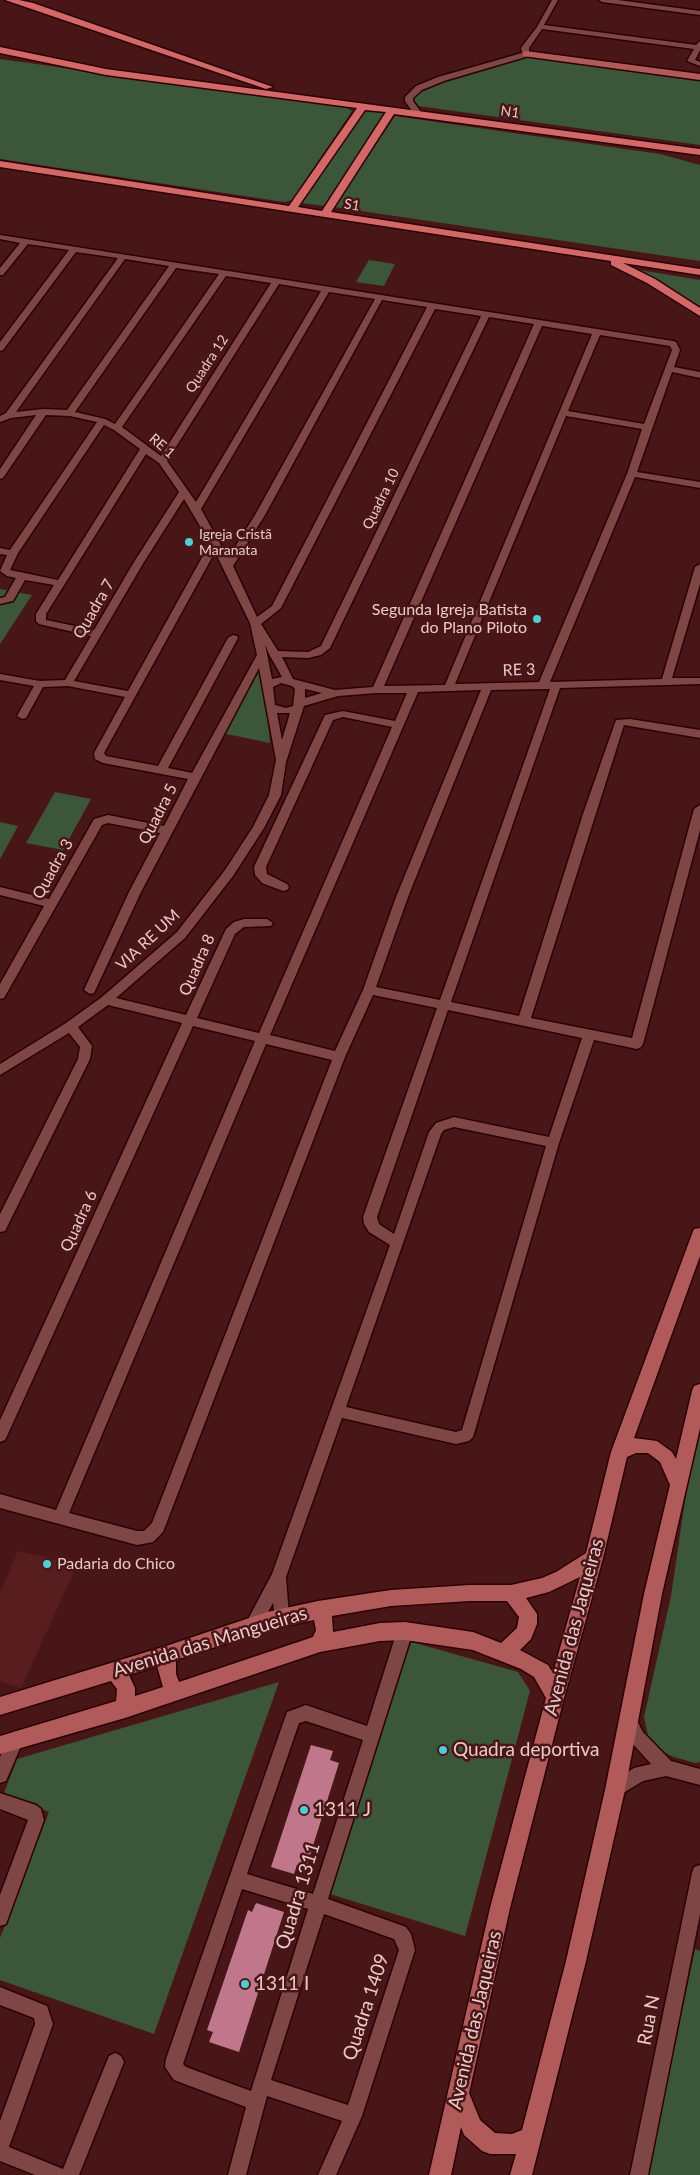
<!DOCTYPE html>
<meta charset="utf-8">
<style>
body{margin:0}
canvas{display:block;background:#491618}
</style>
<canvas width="700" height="2175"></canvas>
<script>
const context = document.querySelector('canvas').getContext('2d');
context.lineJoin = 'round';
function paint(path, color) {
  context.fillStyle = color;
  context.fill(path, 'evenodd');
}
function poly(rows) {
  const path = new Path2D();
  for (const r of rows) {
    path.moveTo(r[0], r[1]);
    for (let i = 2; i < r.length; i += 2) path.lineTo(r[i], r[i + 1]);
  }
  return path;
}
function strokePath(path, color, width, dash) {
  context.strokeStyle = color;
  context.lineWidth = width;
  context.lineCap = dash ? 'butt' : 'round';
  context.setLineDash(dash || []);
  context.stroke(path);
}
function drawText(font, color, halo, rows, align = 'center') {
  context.font = font + ' Lato,sans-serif';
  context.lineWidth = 5;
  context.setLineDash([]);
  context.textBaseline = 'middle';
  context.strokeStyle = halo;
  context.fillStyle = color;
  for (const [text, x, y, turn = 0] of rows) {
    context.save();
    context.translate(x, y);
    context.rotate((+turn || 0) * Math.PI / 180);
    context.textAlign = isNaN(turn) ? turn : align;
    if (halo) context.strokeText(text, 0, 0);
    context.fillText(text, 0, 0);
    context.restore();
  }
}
paint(poly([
 [18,1551,77,1565,21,1688,0,1681,0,1593]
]), '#571d1f');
paint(poly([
 [516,58,533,58,700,80,700,145,418,106,413,103,413,96,423,89],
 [0,59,346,107,352,111,292,200,284,202,0,159],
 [363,110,385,113,325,206,302,203],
 [395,116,660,154,700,165,700,261,334,207],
 [369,260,395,264,384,286,356,282],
 [633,269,700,280,700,309],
 [0,589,32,595,0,644],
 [258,666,267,709,270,743,222,733],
 [55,792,91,799,63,850,26,843],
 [0,822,18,826,0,859],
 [700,1429,700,1762,695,1763,674,1757,659,1750,648,1736,644,1717,671,1596,687,1487],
 [408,1641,518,1672,530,1691,465,1936,330,1894],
 [279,1682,154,2034,0,1980,0,1938,49,1812,4,1793,17,1759],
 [695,1949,700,1951,700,2175,648,2175]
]), '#3b5638');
paint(poly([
 [311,1745,333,1751,330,1760,339,1763,306,1868,297,1865,294,1874,271,1867],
 [256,1903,284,1912,239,2052,209,2042,213,2032,207,2030,248,1910,252,1912]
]), '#c0778c');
const minor = poly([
 [552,0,558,0,544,25,696,45,700,41,700,50,695,60,700,62,700,66,687,61,694,49,542,29,529,48,529,56,444,81,422,90,413,98,413,101,421,112,414,114,405,101,405,97,416,86,438,77,522,53,521,48,537,27,552,0],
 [599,0,618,0,700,11,700,15,602,2,599,0],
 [0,235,673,341,676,342,680,350,674,367,700,372,700,378,672,372,637,472,700,482,700,488,635,477,550,682,662,679,695,567,700,564,700,584,672,678,700,678,700,684,560,688,451,1002,519,1016,583,814,616,720,630,719,700,730,700,738,624,725,531,1018,632,1038,694,809,700,805,700,830,643,1044,641,1047,637,1049,594,1040,559,1143,473,1437,469,1441,456,1444,342,1418,286,1577,289,1617,286,1622,281,1624,276,1622,273,1603,258,1630,253,1632,248,1630,245,1625,272,1574,390,1245,369,1232,364,1224,363,1217,437,1008,373,995,345,1057,163,1532,153,1542,137,1545,0,1508,0,1494,56,1510,255,1041,193,1026,7,1436,5,1440,0,1442,0,1420,182,1023,108,1005,78,1027,92,1046,90,1059,5,1231,0,1232,0,1214,78,1059,80,1047,69,1033,0,1075,0,1064,66,1023,102,997,177,932,225,870,253,827,269,795,276,760,259,668,141,892,94,993,90,994,84,990,129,892,160,833,108,823,102,825,4,998,0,999,0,984,44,906,0,895,0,887,49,899,94,819,108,815,164,826,188,779,103,763,95,759,94,753,125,697,68,686,43,687,26,718,22,719,17,716,34,686,0,680,0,674,40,681,65,680,91,636,39,624,36,621,36,614,54,585,25,580,13,601,0,604,0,598,5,597,16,578,7,576,0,571,7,555,0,554,0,548,10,550,97,422,70,416,46,415,3,478,0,479,0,469,36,415,11,418,0,422,0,416,6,413,118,258,76,252,3,350,0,351,0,342,69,250,28,244,3,275,0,275,0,268,20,243,0,239,0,235],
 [125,259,169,266,67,410,43,409,16,412,125,259],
 [176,268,219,274,115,424,105,419,75,412,176,268],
 [226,276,271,283,161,456,122,427,226,276],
 [279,284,321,291,196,502,167,461,279,284],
 [329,292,375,299,255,515,228,558,201,509,329,292],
 [382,300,427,307,272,606,257,617,233,566,265,515,382,300],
 [435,309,481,316,321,646,308,652,278,651,261,624,281,608,435,309],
 [489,317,534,324,373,687,335,690,293,679,282,657,308,658,321,655,330,648,489,317],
 [542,326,592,334,445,685,384,686,542,326],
 [600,335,670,346,672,350,644,424,568,411,600,335],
 [566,416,642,429,627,474,539,682,455,684,566,416],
 [104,425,114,430,140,449,58,580,10,570,18,553,104,425],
 [146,454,159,463,179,492,134,562,94,630,46,620,46,614,146,454],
 [184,499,210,543,128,691,74,681,144,562,184,499],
 [215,552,250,623,257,655,192,773,168,768,238,638,237,636,233,635,228,638,158,766,106,756,104,753,215,552],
 [265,644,269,654,282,677,272,679,265,644],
 [281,683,292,686,295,689,293,706,286,708,275,705,273,687,281,683],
 [305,689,322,693,305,698,305,689],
 [546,689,550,689,440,1000,376,987,408,897,491,690,546,689],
 [481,690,396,897,363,990,335,1051,270,1035,418,692,481,690],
 [377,693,407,693,395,721,343,711,325,715,254,867,255,875,262,883,283,891,287,890,289,887,287,884,267,874,266,867,333,720,343,717,392,727,259,1033,197,1018,235,934,244,927,271,926,273,923,267,919,244,919,234,922,226,929,186,1015,116,998,185,938,233,876,264,828,281,795,286,762,304,706,338,696,377,693],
 [277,713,290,713,282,740,277,713],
 [448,1010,582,1038,549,1137,454,1117,436,1123,429,1132,394,1234,379,1224,377,1217,448,1010],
 [266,1044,332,1060,152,1523,144,1531,137,1531,69,1513,266,1044],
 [454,1127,546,1146,462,1430,456,1432,346,1407,441,1134,444,1130,454,1127],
 [405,1624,410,1626,413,1631,328,1899,406,1927,411,1934,415,1950,362,2116,336,2175,318,2175,342,2121,267,2096,246,2175,228,2175,246,2107,174,2080,165,2067,166,2059,287,1712,306,1705,367,1726,397,1631,400,1626,405,1624],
 [306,1721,363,1740,313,1894,247,1874,299,1723,306,1721],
 [242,1889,308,1909,251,2091,186,2067,183,2064,242,1889],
 [324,1914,394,1939,399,1950,348,2105,271,2080,324,1914],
 [628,1712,634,1715,643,1732,671,1761,700,1769,700,1785,666,1776,643,1781,615,1798,609,1796,607,1790,609,1784,634,1768,651,1764,631,1742,622,1725,620,1720,622,1715,628,1712],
 [16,1731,22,1734,24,1739,6,1781,0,1783,0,1757,10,1734,16,1731],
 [0,1793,36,1805,41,1809,44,1820,6,1924,0,1926,0,1895,28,1820,0,1809,0,1793],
 [700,1865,700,1914,648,2175,630,2175,692,1873,694,1867,700,1865],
 [0,1987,47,2006,53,2024,9,2147,63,2169,109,2056,115,2053,121,2056,124,2062,79,2175,35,2175,0,2161,0,2121,35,2024,34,2018,0,2005,0,1987]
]);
const major = poly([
 [526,51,700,74,700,80,523,56,523,52,526,51],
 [700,1228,700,1256,634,1438,657,1441,672,1452,676,1459,692,1391,694,1386,700,1384,700,1428,662,1594,625,1790,586,1961,532,2175,510,2175,516,2154,490,2154,482,2151,464,2135,461,2127,451,2175,429,2175,490,1908,546,1698,534,1677,521,1669,473,1650,405,1640,380,1641,320,1652,125,1718,0,1754,0,1736,116,1701,117,1689,111,1681,0,1715,0,1697,166,1646,267,1612,318,1601,391,1590,470,1585,511,1585,542,1578,556,1572,586,1553,611,1452,692,1234,694,1229,700,1228],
 [636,1453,648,1453,660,1462,670,1485,644,1594,605,1790,566,1961,522,2130,512,2134,495,2133,480,2120,469,2093,510,1908,564,1698,603,1558,627,1457,636,1453],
 [580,1577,553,1673,548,1665,520,1650,531,1639,537,1624,537,1614,526,1598,549,1592,580,1577],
 [470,1601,507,1601,519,1617,517,1628,501,1643,473,1632,405,1622,380,1623,333,1632,332,1616,391,1606,470,1601],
 [314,1620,316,1630,313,1637,179,1682,176,1674,176,1660,267,1630,314,1620],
 [157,1666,163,1687,135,1696,135,1688,129,1675,157,1666]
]);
const highway = poly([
 [5,0,19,0,33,3,273,87,266,89,5,0],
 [0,47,106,69,700,149,700,155,394,114,331,212,700,269,700,275,623,263,655,279,700,308,700,316,647,283,611,265,611,261,0,167,0,161,289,206,357,108,106,75,0,53,0,47],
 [365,110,386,112,322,211,298,207,365,110]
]);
strokePath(minor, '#2c0003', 3);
strokePath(major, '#2c0003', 3);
strokePath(highway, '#2c0003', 3);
paint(minor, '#7e4645');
paint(major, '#b05a5a');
paint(highway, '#d26868');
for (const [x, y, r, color] of [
 [189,542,5,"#51ccd4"],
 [537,619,5,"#51ccd4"],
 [47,1564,5,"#51ccd4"],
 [443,1750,5,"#51ccd4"],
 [304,1810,5,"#51ccd4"],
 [245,1984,5,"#51ccd4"]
]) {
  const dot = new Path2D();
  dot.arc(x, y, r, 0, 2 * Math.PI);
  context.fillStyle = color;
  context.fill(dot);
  strokePath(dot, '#491618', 2);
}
drawText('14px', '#ebc9c8', '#491618', [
 ["N1",510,112,8],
 ["S1",352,205,9],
 ["Quadra 12",207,364,-57],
 ["RE 1",162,446,41],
 ["Quadra 10",381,499,-64]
]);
drawText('14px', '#ebc9c8', '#491618', [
 ["Igreja Cristã",199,534],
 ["Maranata",199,550]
], 'left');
drawText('16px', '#ebc9c8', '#491618', [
 ["Quadra 7",94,609,-60],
 ["RE 3",519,670,-2],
 ["Quadra 5",158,814,-63],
 ["Quadra 3",53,869,-61],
 ["VIA RE UM",148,940,-43],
 ["Quadra 8",197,965,-66],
 ["Quadra 6",79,1221,-65]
]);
drawText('16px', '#ebc9c8', '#491618', [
 ["Segunda Igreja Batista",527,610],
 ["do Plano Piloto",527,628],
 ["Padaria do Chico",57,1564,"left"]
], 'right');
drawText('19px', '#ebc9c8', '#491618', [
 ["Avenida das Jaqueiras",574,1627,-75],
 ["Avenida das Mangueiras",210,1642,-17],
 ["Quadra 1311",298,1896,-73],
 ["Quadra 1409",366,2007,-72],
 ["Avenida das Jaqueiras",475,2020,-77],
 ["Rua N",649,2020,-79]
]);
drawText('19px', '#ebc9c8', '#491618', [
 ["Quadra deportiva",453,1750],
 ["1311 J",314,1810],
 ["1311 I",255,1984]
], 'left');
</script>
